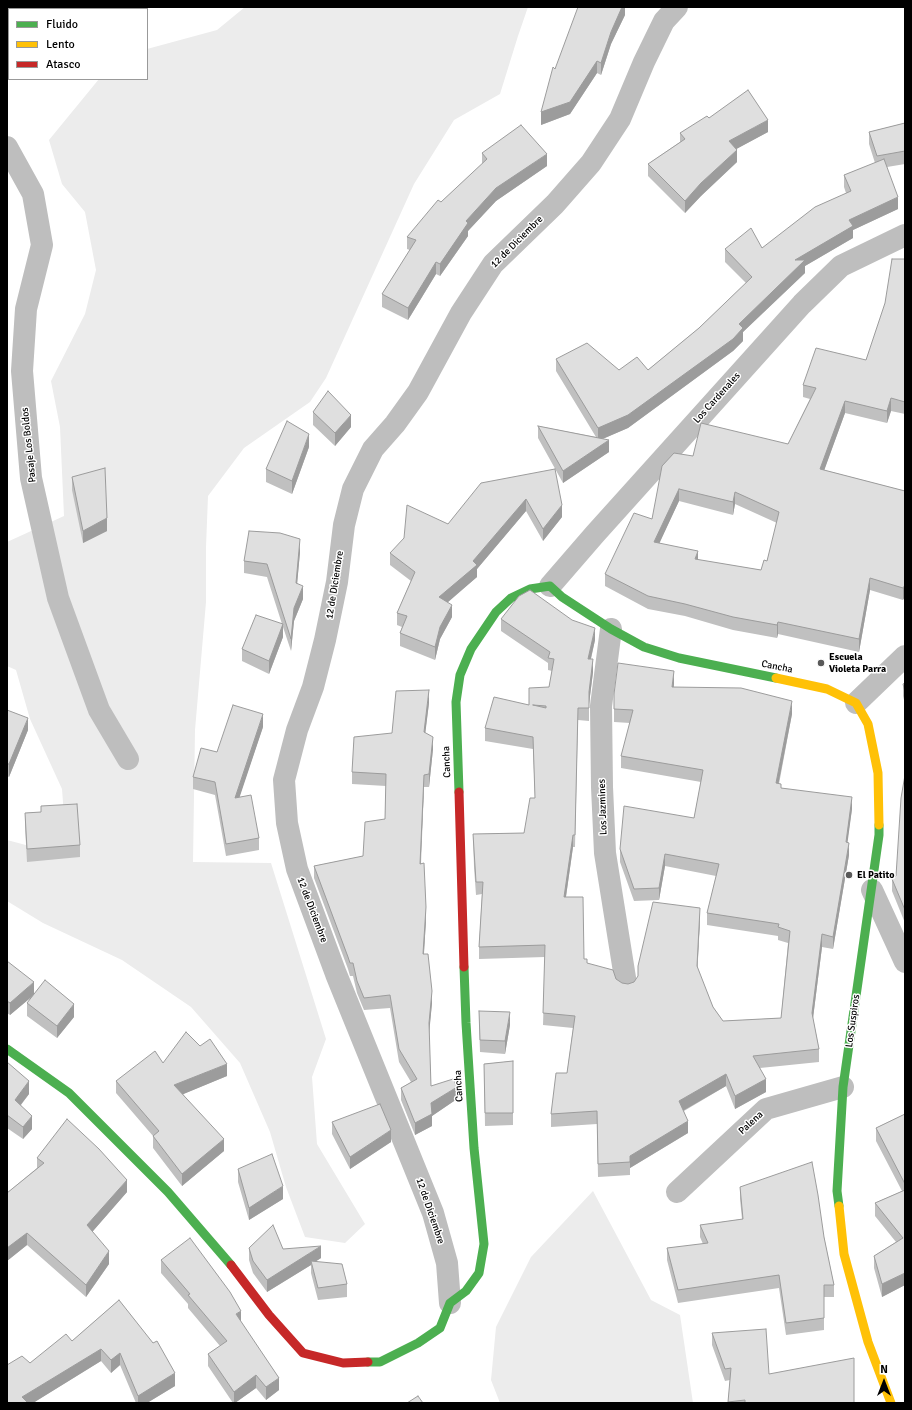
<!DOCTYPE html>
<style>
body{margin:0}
#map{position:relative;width:912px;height:1410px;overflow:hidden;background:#fff;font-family:Signika,sans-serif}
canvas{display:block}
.frame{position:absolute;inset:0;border:8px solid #000;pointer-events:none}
.legend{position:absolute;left:8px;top:8px;width:140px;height:72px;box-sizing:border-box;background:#fff;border:1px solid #999;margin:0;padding:5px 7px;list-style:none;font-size:12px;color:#000}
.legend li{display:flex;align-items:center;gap:8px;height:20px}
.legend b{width:20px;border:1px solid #999}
.north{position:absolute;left:864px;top:1362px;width:40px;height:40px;-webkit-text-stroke:3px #fff;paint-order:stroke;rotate:0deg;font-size:11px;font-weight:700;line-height:16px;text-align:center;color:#000}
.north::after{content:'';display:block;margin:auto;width:14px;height:18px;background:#000;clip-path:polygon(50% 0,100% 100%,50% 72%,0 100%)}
</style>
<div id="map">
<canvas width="912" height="1410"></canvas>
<div class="frame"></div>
<ul class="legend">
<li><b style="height:5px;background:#4caf50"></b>Fluido</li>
<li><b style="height:5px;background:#ffc107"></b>Lento</li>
<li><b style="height:5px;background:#c62828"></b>Atasco</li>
</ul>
<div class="north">N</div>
</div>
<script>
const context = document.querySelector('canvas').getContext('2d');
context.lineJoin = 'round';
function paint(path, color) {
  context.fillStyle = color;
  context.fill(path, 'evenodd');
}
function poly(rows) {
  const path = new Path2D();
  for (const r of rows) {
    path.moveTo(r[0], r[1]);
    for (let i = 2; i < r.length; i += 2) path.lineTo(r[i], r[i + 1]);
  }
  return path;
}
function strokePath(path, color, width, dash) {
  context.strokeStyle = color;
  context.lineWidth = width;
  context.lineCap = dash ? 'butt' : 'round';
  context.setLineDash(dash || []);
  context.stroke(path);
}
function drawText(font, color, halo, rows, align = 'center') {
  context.font = font + ' Signika,sans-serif';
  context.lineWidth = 3;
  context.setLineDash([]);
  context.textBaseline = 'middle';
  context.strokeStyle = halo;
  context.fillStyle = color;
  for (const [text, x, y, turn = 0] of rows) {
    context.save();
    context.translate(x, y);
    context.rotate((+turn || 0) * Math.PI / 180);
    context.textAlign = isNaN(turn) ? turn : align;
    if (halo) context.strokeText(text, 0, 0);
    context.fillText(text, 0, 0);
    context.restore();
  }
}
paint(poly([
 [245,7,528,7,518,36,500,94,454,120,414,184,326,378,310,402,244,448,208,496,206,547,206,602,195,730,193,862,271,863,326,1039,312,1077,317,1144,365,1224,345,1243,305,1237,286,1187,270,1132,240,1063,191,1007,122,960,43,923,7,901,7,840,67,856,62,789,30,719,16,670,7,666,7,542,64,516,60,427,51,381,85,314,96,270,85,212,62,184,49,140,99,79,147,79,147,49,217,30],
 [593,1191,651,1300,680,1315,693,1403,500,1403,491,1380,496,1327,531,1257]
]), '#ececec');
strokePath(poly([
 [40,9,41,7],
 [7,68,9,62],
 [7,147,33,194,42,245,26,309,22,371,31,478,58,598,99,710,128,759],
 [550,586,595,534,802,304,841,266,905,235],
 [611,629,601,706,602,787,605,853,626,984],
 [856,703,905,656],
 [872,890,905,962],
 [677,1192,766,1109,843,1087],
 [450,1303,447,1263,433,1213,336,974,297,869,287,823,284,780,297,730,313,687,325,640,337,582,344,525,353,489,373,449,395,424,418,392,461,313,493,264,555,204,591,163,620,119,644,62,664,21,677,7]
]), '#bebebe', 22);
strokePath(poly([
 [459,792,456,702,460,675,471,649,496,612,511,598,530,589,550,586,562,597,611,629,644,647,679,658,776,678],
 [7,1049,69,1093,168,1192,231,1265],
 [839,1206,837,1191,843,1087,879,835,879,825],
 [368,1362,380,1362,418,1343,440,1328,450,1303,466,1291,479,1273,484,1244,474,1148,466,1023,464,967]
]), '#4caf50', 9);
strokePath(poly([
 [776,678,827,689,856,703,868,724,878,773,879,825],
 [839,1206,844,1254,868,1342,891,1403]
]), '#ffc107', 9);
strokePath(poly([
 [459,792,464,967],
 [231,1265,269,1315,303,1353,343,1363,368,1362]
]), '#c62828', 9);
paint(poly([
 [625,7,625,15,611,44,601,75,597,73,570,114,541,125,555,69],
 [709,118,768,132,736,149,737,162,701,196,685,213,648,176,648,164,680,142,680,133],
 [905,123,905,164,887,167,898,209,853,230,853,238,805,266,805,273,743,332,743,341,733,351,628,428,602,439,609,452,563,483,538,438,538,426,596,437,556,371,556,359,619,370,648,370,699,328,746,283,725,262,725,249,762,248,846,193,844,187,844,175,875,163,869,144,869,132],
 [482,153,547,166,496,201,468,231,468,236,440,276,436,274,408,320,382,307,382,294,410,250,407,249,407,237,441,202,482,164],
 [905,259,905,414,891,411,887,423,845,413,824,470,905,491,903,600,870,590,859,652,778,634,777,638,733,630,685,616,648,609,605,586,605,574,652,519,693,456,788,444,810,399,803,397,803,385,866,360],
 [679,501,733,515,735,504,777,523,767,561,761,570,698,560,659,543],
 [313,412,351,427,335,446,313,425],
 [309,447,292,494,266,482,266,469],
 [555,469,562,517,543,541,526,511,477,569,477,577,447,602,452,617,440,639,435,660,400,646,400,633,402,627,397,625,397,613,411,581,390,565,390,553,448,524],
 [72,477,107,531,83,543,72,490],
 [300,552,297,584,303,599,294,621,291,651,283,627,283,637,269,674,242,661,242,649,282,624,267,577,244,573,244,561],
 [501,619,595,640,591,659,593,672,589,704,589,721,578,720,575,847,573,847,566,897,584,959,587,964,616,979,622,983,628,984,634,982,700,920,697,968,713,1007,723,1021,781,1018,788,943,778,940,778,936,707,925,707,913,716,876,665,866,659,900,634,901,620,862,620,849,694,818,701,782,621,768,621,756,630,723,614,722,614,694,674,684,674,687,792,714,779,784,781,788,852,809,847,842,849,855,833,949,822,947,813,1018,819,1049,819,1062,760,1068,766,1092,735,1109,726,1086,684,1111,688,1133,630,1168,630,1175,598,1177,597,1124,551,1127,551,1114,567,1073,573,1028,543,1025,545,957,479,959,479,947,482,894,476,895,474,867,473,834,524,833,535,798,533,749,485,741,485,728,529,705,549,687,552,671,548,670,548,663,501,631],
 [905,683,905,704,903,696,903,684],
 [429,703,425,733,433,749,429,787,424,787,421,864,426,920,424,954,432,1003,429,1032,431,1086,457,1099,432,1116,432,1126,415,1135,401,1100,401,1088,411,1082,399,1062,390,1008,364,1010,357,993,353,976,350,976,348,969,314,878,314,866,363,856,385,819,386,786,352,784,352,772,392,733],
 [7,710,28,730,9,777,7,776],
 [263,727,239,797,259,838,259,850,226,856,215,795,193,789,193,777,217,752],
 [905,775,905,923,892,891,892,879,896,876],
 [41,806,80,845,80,857,27,862,25,826,25,813,41,812],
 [7,961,34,995,74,1017,57,1038,27,1016,27,1003,33,995,10,1015,7,1013],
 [479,1011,510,1025,505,1054,480,1052,479,1023],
 [513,1061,513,1125,485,1126,484,1064],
 [7,1062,29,1094,21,1105,32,1129,23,1139,7,1128],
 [163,1063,227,1076,183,1094,224,1151,182,1186,153,1148,153,1136,116,1093,116,1081],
 [905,1114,905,1285,882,1297,874,1268,874,1256,896,1242,875,1216,875,1203,902,1191,876,1141,876,1128],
 [332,1122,391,1142,350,1169,332,1134],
 [37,1158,127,1192,92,1232,109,1264,86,1297,27,1245,7,1261,7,1193,37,1168],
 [238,1169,283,1199,249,1220,238,1182],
 [740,1187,824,1237,834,1285,834,1297,824,1297,824,1330,786,1335,779,1288,678,1303,667,1260,667,1248,703,1244,700,1237,700,1225,742,1219,740,1199],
 [249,1248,283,1249,321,1258,316,1261,347,1284,347,1297,318,1300,311,1273,311,1265,267,1292,253,1273,249,1260],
 [161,1260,241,1322,279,1390,266,1400,256,1388,235,1403,233,1403,208,1366,208,1354,220,1346,188,1308,188,1304,161,1273],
 [119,1300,175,1386,147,1403,136,1403,120,1365,111,1373,101,1361,33,1403,7,1403,30,1363,72,1341],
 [712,1333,769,1374,854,1403,728,1403,730,1380,725,1381,712,1345]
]), '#c0c0c0');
paint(poly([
 [622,7,625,7,625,15,611,44,601,75,601,63,611,32],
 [597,61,597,73,570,114,541,125,541,112],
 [768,120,768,132,729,153,729,141],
 [737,150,737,162,701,196,685,213,685,201,701,183],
 [547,154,547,166,496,201,468,231,468,236,440,276,440,264,466,221,496,188],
 [898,197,898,209,853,230,853,238,805,266,805,273,743,332,743,341,733,351,628,428,598,441,598,428,739,324,795,260,849,220],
 [436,262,436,274,408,320,408,308],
 [891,398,891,411,887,423,887,411],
 [845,401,845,413,820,482,820,469],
 [351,415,351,427,335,446,335,433],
 [309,434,309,447,292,494,292,481],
 [609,440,609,452,563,483,563,471],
 [679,489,679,501,654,555,654,542],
 [735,492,735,504,733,515,733,502],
 [526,499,526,511,477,569,477,577,439,610,439,597,473,561],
 [562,505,562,517,543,541,543,529],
 [107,518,107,531,83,543,83,531],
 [300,539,300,552,296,596,296,583],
 [698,551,698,563,695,559],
 [870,578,870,590,859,652,859,639],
 [905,585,905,597,903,600,903,588],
 [303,586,303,599,294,621,291,651,291,639,294,608],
 [452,605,452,617,440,639,435,660,435,647,440,627],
 [778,622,778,634,777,638,777,625],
 [283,624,283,637,269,674,269,661],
 [595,628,595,640,588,671,588,659],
 [593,659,593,672,589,704,589,692],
 [674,671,674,684,672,699,672,687],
 [429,690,429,703,424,744,424,732],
 [792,701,792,714,776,796,776,783],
 [263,714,263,727,235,811,235,798],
 [28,718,28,730,9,777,9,764],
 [433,737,433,749,429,787,429,774],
 [424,775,424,787,420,876,420,864],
 [852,797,852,809,846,854,846,842],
 [573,835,573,847,564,910,564,897],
 [849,843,849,855,833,949,833,937],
 [665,854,665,866,659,900,659,888],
 [426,907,426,920,423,967,423,954],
 [700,908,700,920,697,978,697,966],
 [822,934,822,947,812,1026,812,1013],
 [34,982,34,995,10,1015,10,1003],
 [432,991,432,1003,429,1035,429,1023],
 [74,1004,74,1017,57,1038,57,1026],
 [510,1012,510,1025,505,1054,505,1041],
 [227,1064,227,1076,174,1098,174,1085],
 [726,1074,726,1086,679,1113,679,1101],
 [766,1079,766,1092,735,1109,735,1096],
 [29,1081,29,1094,15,1112,15,1100],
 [457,1087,457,1099,432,1116,432,1126,415,1135,415,1123,431,1103],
 [32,1116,32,1129,23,1139,23,1127],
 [688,1121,688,1133,630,1168,630,1156],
 [391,1130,391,1142,350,1169,350,1157],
 [224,1139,224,1151,182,1186,182,1174],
 [127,1180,127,1192,87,1238,87,1225],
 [283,1186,283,1199,249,1220,249,1208],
 [27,1233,27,1245,7,1261,7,1248],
 [321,1246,321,1258,312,1264,311,1261,311,1265,267,1292,267,1280],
 [109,1251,109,1264,86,1297,86,1285],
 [905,1273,905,1285,882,1297,882,1284],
 [241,1311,241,1323,236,1314],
 [101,1349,101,1361,33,1403,22,1403,22,1397],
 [120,1353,120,1365,111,1373,111,1360],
 [175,1373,175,1386,147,1403,138,1403,138,1396],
 [256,1375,256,1388,235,1403,234,1403,234,1392],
 [279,1378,279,1390,266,1400,266,1387]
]), '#9c9c9c');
const building = poly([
 [578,7,622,7,611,32,601,63,597,61,570,102,541,112,553,67,555,69,578,7],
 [748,90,768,120,729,141,737,150,701,183,685,201,648,164,685,139,680,133,707,116,709,118,748,90],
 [905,123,905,151,877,156,869,132,905,123],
 [521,125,547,154,496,188,466,221,468,223,440,264,436,262,408,308,382,294,416,240,407,237,438,200,441,202,487,159,482,153,521,125],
 [884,159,898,197,849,220,853,226,795,260,805,260,739,324,743,328,733,339,628,415,598,428,556,359,587,343,619,370,637,357,648,370,699,328,752,277,725,249,751,228,762,248,815,207,851,191,844,175,884,159],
 [892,259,905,259,905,402,891,398,887,411,845,401,820,469,905,491,905,585,903,588,870,578,859,639,778,622,777,625,733,617,685,604,648,596,605,574,634,513,652,519,662,466,674,453,693,456,701,423,788,444,816,388,803,385,816,348,866,360,885,303,892,259],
 [679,489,733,502,735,492,779,512,767,561,764,560,761,570,695,559,698,551,654,542,679,489],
 [328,391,351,415,335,433,313,412,328,391],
 [287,421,309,434,292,481,266,469,287,421],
 [538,426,609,440,563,471,538,426],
 [105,468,107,518,83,531,72,477,105,468],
 [555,469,562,505,543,529,526,499,473,561,477,565,439,597,452,605,440,627,435,647,400,633,407,616,397,613,415,572,390,553,404,538,407,505,448,524,481,483,555,469],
 [249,531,280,533,300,539,296,583,303,586,294,608,291,639,267,564,244,561,249,531],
 [530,590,572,620,595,628,588,659,593,659,589,692,589,708,578,708,575,835,573,835,564,897,583,897,584,959,587,959,587,963,613,970,616,979,622,983,628,984,634,982,638,976,638,966,653,902,700,908,697,966,713,1007,723,1021,781,1018,790,931,778,927,779,924,707,913,719,864,665,854,659,888,634,889,620,849,624,806,694,818,703,770,621,756,633,710,614,709,614,694,618,663,674,671,672,687,741,688,792,701,776,783,781,784,781,788,852,797,846,842,849,843,833,937,822,934,812,1013,819,1049,753,1056,766,1079,735,1096,726,1074,679,1101,688,1121,630,1156,630,1162,598,1164,597,1111,551,1114,556,1073,567,1073,575,1016,543,1013,545,945,479,947,483,882,476,882,473,834,524,833,530,798,535,798,533,737,485,728,494,697,529,705,529,688,549,687,554,659,548,658,550,652,501,619,519,596,530,590],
 [533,705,546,706,546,708,533,705],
 [256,615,283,624,269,661,242,649,256,615],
 [905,683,905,692,903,684,905,683],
 [429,690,424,732,433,737,429,774,424,775,420,864,424,863,426,907,423,954,428,954,432,991,429,1023,431,1086,453,1079,457,1087,431,1103,432,1114,415,1123,401,1088,417,1079,399,1049,390,995,364,998,357,981,353,963,350,963,348,957,314,866,363,856,365,822,385,819,386,774,352,772,354,737,392,733,396,691,429,690],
 [233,705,263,714,235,798,251,795,259,838,226,844,215,782,193,777,201,748,217,752,233,705],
 [7,710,28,718,9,764,7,764,7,710],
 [905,775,905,910,892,879,896,876,901,798,905,775],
 [77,804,80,845,27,849,25,813,41,812,41,806,77,804],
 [7,961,34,982,10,1003,7,1001,7,961],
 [45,980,74,1004,57,1026,27,1003,45,980],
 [479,1011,510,1012,505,1041,480,1040,479,1011],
 [186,1032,200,1046,210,1039,227,1064,174,1085,224,1139,182,1174,153,1136,159,1131,116,1081,155,1051,163,1063,186,1032],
 [513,1061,513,1113,485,1113,484,1064,513,1061],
 [7,1062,29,1081,15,1100,32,1116,23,1127,7,1115,7,1062],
 [380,1104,391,1130,350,1157,332,1122,380,1104],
 [905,1114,905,1184,876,1128,905,1114],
 [67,1119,99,1149,127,1180,87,1225,109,1251,86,1285,27,1233,7,1248,7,1193,44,1163,37,1158,67,1119],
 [272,1154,283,1186,249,1208,238,1169,272,1154],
 [812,1162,818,1195,824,1237,834,1285,824,1285,824,1318,786,1323,779,1275,678,1290,667,1248,708,1243,700,1225,743,1219,740,1187,812,1162],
 [905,1190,905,1273,882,1284,874,1256,903,1238,875,1203,905,1190],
 [273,1225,283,1249,321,1246,267,1280,253,1261,249,1248,273,1225],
 [190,1238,230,1292,241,1311,236,1314,279,1378,266,1387,256,1375,234,1392,208,1354,227,1341,188,1295,190,1294,161,1260,190,1238],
 [311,1261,342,1264,347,1284,318,1288,311,1261],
 [119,1300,153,1343,157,1341,175,1373,138,1396,120,1353,111,1360,101,1349,22,1397,28,1403,7,1403,7,1365,22,1356,30,1363,66,1334,72,1341,119,1300],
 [766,1329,769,1374,854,1358,854,1403,745,1403,745,1400,728,1402,731,1368,725,1369,712,1333,766,1329],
 [418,1396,423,1403,407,1403,418,1396]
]);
paint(building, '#dfdfdf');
strokePath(building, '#9c9c9c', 1);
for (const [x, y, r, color] of [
 [821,663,4,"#595959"],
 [849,875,4,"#595959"]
]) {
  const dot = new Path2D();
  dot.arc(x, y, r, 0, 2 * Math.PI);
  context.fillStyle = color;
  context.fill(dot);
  strokePath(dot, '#fff', 1.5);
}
drawText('10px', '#000', '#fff', [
 ["12 de Diciembre",517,242,-45],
 ["Los Cardenales",717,398,-48],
 ["Pasaje Los Boldos",29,445,-96],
 ["12 de Diciembre",335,585,-81],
 ["Cancha",777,667,11],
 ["Cancha",447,762,-92],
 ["Los Jazmines",603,807,-92],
 ["12 de Diciembre",312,910,69],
 ["Los Suspiros",853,1021,-82],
 ["Cancha",459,1086,-93],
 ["Palena",751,1123,-43],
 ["12 de Diciembre",430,1211,71]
]);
drawText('bold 10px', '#000', '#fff', [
 ["Escuela",829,657],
 ["Violeta Parra",829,669],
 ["El Patito",857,875]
], 'left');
</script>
